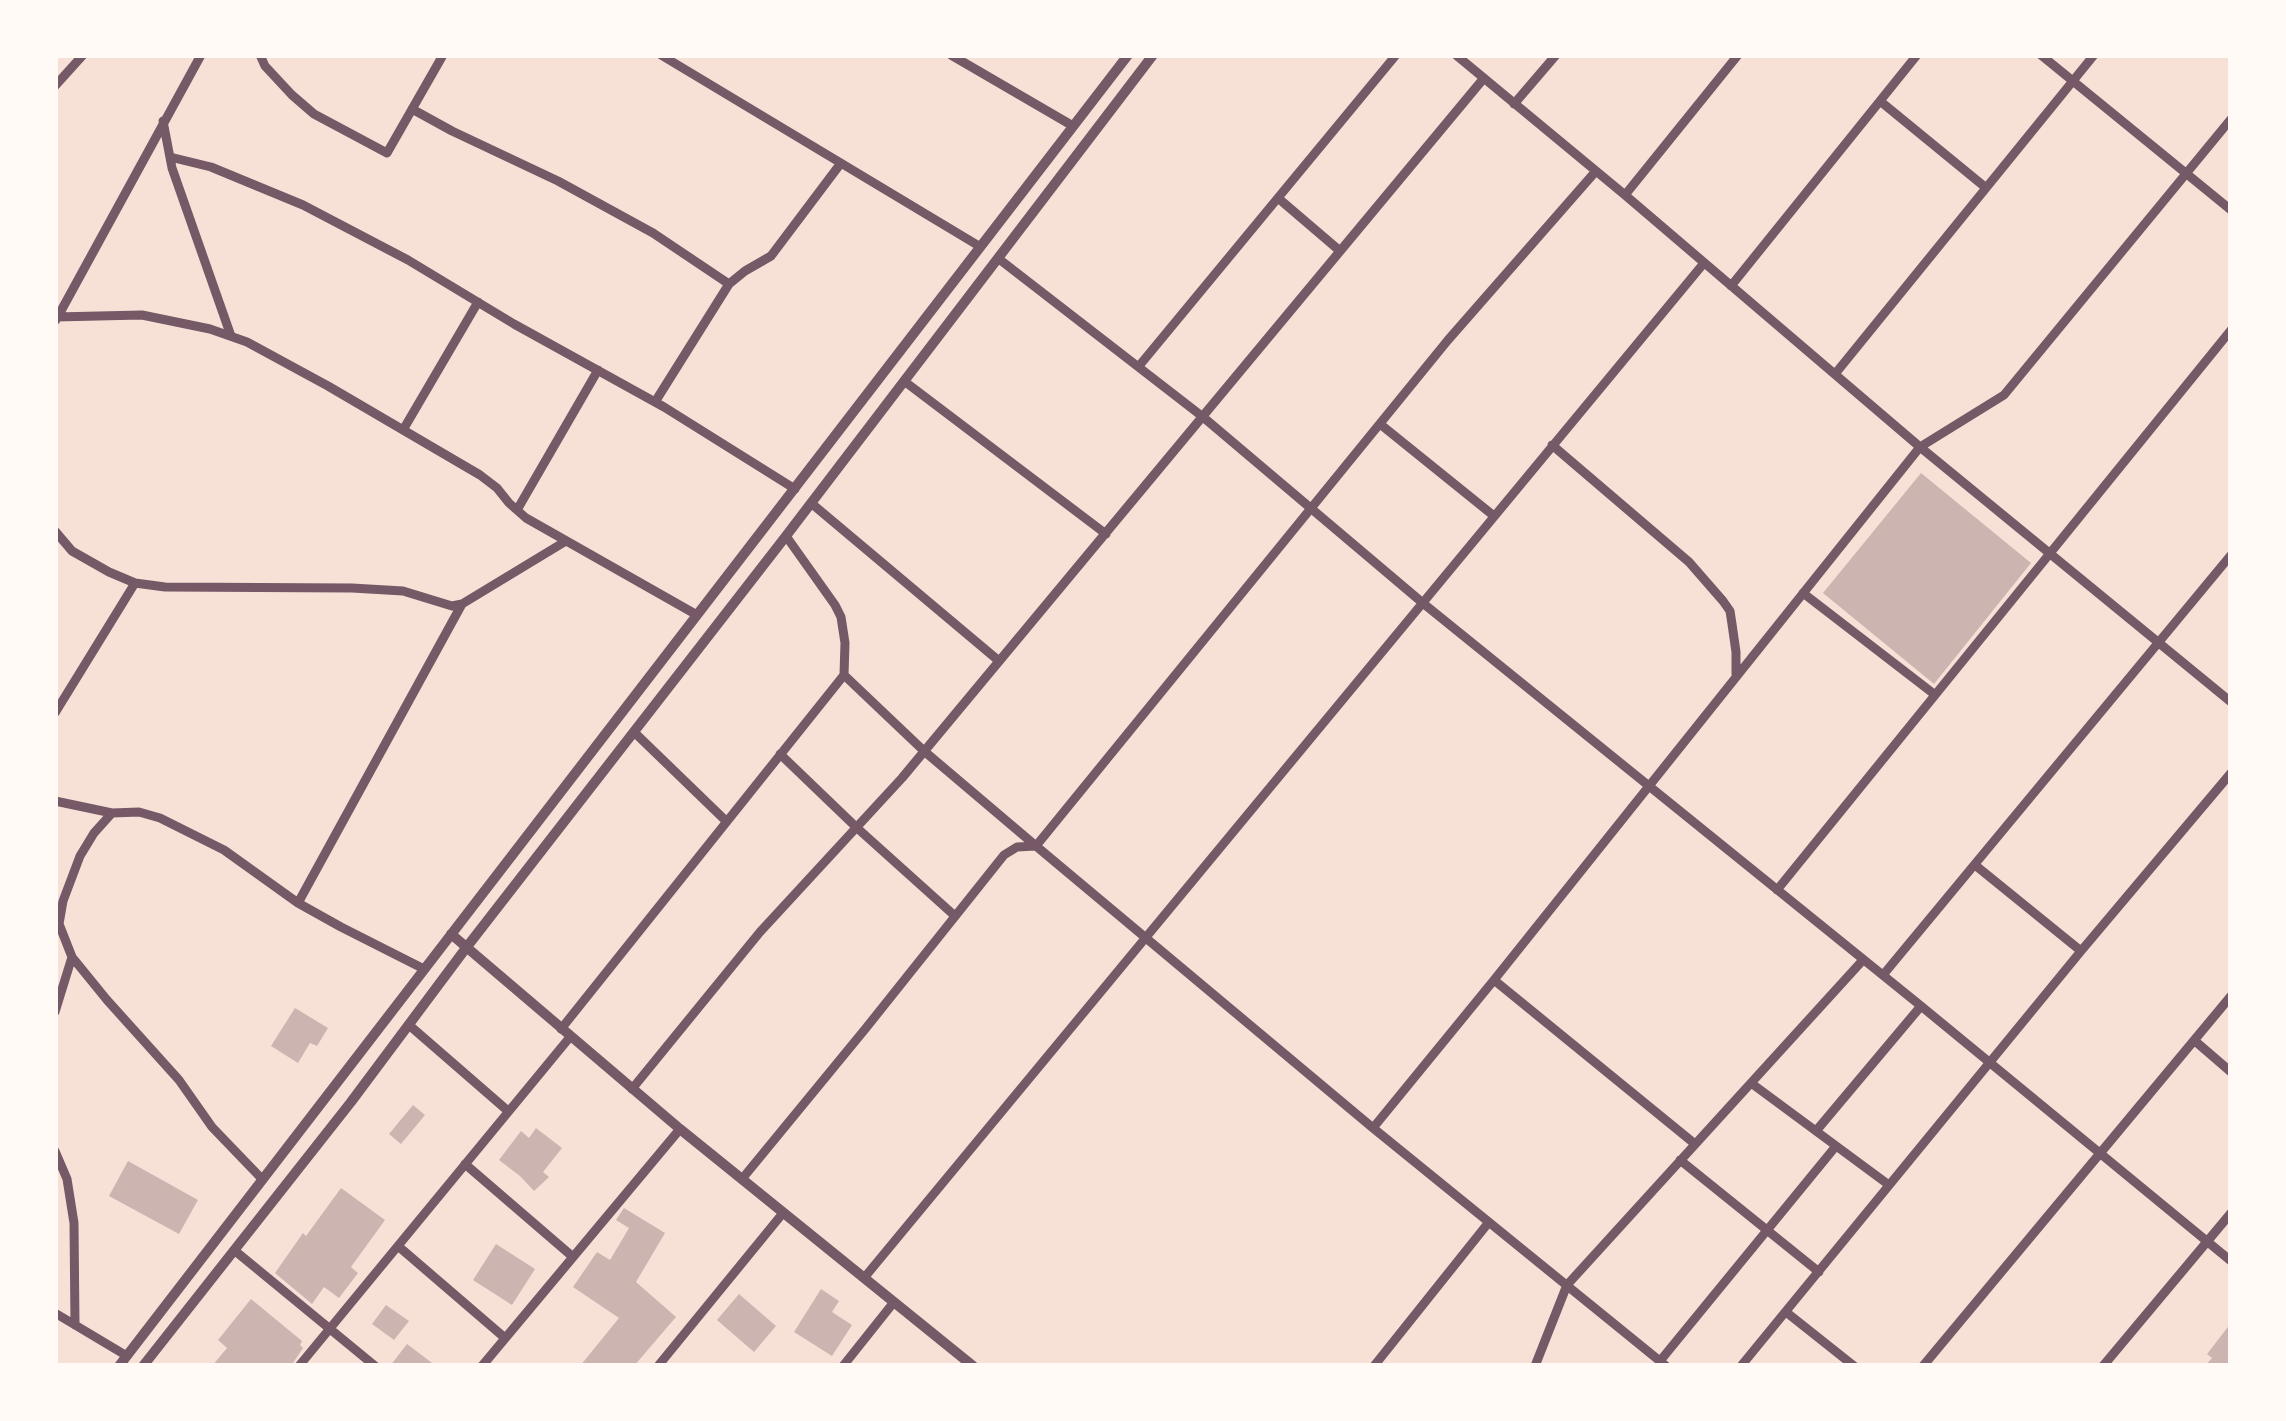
<!DOCTYPE html>
<style>
body{margin:0}
#map{position:relative;width:2286px;height:1421px;overflow:hidden;background:#f7e1d7;font-family:Raleway,sans-serif}
canvas{display:block}
.frame{position:absolute;inset:0;border:58px solid #fffaf5;pointer-events:none}
</style>
<div id="map">
<canvas width="2286" height="1421"></canvas>
<div class="frame"></div>
</div>
<script>
const context = document.querySelector('canvas').getContext('2d');
context.lineJoin = 'round';
function paint(path, color) {
  context.fillStyle = color;
  context.fill(path, 'evenodd');
}
function poly(rows) {
  const path = new Path2D();
  for (const r of rows) {
    path.moveTo(r[0], r[1]);
    for (let i = 2; i < r.length; i += 2) path.lineTo(r[i], r[i + 1]);
  }
  return path;
}
function strokePath(path, color, width, dash) {
  context.strokeStyle = color;
  context.lineWidth = width;
  context.lineCap = dash ? 'butt' : 'round';
  context.setLineDash(dash || []);
  context.stroke(path);
}
paint(poly([
 [1921,473,2031,563,1934,684,1823,593],
 [295,1008,328,1028,317,1046,310,1043,298,1063,271,1046],
 [413,1105,425,1115,401,1144,389,1134],
 [536,1128,562,1148,543,1172,549,1177,534,1191,520,1176,499,1160,521,1131,529,1138],
 [128,1161,198,1200,179,1234,109,1196],
 [341,1188,385,1220,351,1267,358,1273,339,1298,324,1287,312,1304,275,1273,303,1233,306,1236],
 [624,1208,665,1233,636,1282,676,1317,634,1366,580,1366,619,1318,573,1287,597,1252,610,1260,629,1228,616,1220],
 [496,1244,535,1269,512,1305,473,1280],
 [821,1289,839,1301,832,1312,852,1325,832,1356,794,1332],
 [739,1294,776,1326,754,1352,717,1320],
 [251,1299,302,1341,300,1345,303,1348,291,1366,212,1366,227,1348,218,1340],
 [386,1305,409,1321,394,1340,372,1324],
 [2231,1323,2231,1366,2205,1366,2212,1358,2207,1354],
 [407,1344,436,1366,390,1366]
]), '#ccb4b1');
strokePath(poly([
 [260,55,265,66,292,95,314,114,387,153,443,55],
 [661,55,979,246],
 [951,55,1073,126],
 [1456,55,1625,195,1920,447,2231,702],
 [2041,55,2231,210],
 [55,86,83,55],
 [1880,101,1985,187],
 [1514,104,1556,55],
 [412,109,452,131,558,181,653,233,729,284],
 [163,121,172,168,231,336],
 [170,157,211,167,303,205,408,260,514,324,664,407,795,489],
 [1625,195,1738,55],
 [1278,198,1340,251],
 [999,259,1203,417,1424,604,1921,1006,2231,1261],
 [1731,286,1917,55],
 [55,317,142,315,210,329,247,342,328,386,480,475,497,488,509,503,526,518,697,615],
 [56,320,201,55],
 [1139,366,1396,55],
 [1835,374,2094,55],
 [904,381,1106,534],
 [655,402,729,284,745,271,771,256,841,163],
 [1380,424,1494,516],
 [403,430,478,302],
 [1552,445,1689,562,1723,601,1730,611,1732,624,1736,652,1736,674],
 [811,503,999,661],
 [517,510,598,370],
 [55,531,72,551,109,572,135,583,165,587,352,588,403,591,452,606,462,604,566,541],
 [1803,593,1934,694],
 [844,675,924,751,1036,846,1373,1128,1666,1366],
 [55,713,135,583],
 [634,732,726,821],
 [780,754,856,827,955,916],
 [55,801,112,813,139,812,160,818,224,850,298,903,341,927,424,969],
 [112,813,94,833,80,856,63,901,59,924,72,957,107,1000,179,1080,212,1127,262,1179],
 [1975,865,2081,951],
 [1777,890,2231,330],
 [298,903,462,604],
 [1883,975,2231,555],
 [1494,980,1695,1144],
 [55,1012,72,957],
 [409,1025,508,1111],
 [561,1029,844,675,845,643,841,617,835,605,786,536],
 [2195,1041,2231,1072],
 [1751,1083,1889,1185],
 [632,1089,760,932,902,778,1484,78],
 [1373,1128,1494,980,1920,447,2004,395,2231,119],
 [1816,1131,1921,1006],
 [55,1151,67,1179,74,1223,75,1325],
 [1680,1160,1819,1272],
 [465,1164,573,1257],
 [742,1179,866,1028,1004,855,1017,847,1036,846,1448,340,1596,171],
 [398,1246,505,1338],
 [234,1250,375,1366],
 [864,1278,1704,263],
 [1786,1312,1854,1366],
 [55,1313,127,1356],
 [1660,1361,1836,1146],
 [299,1366,570,1037],
 [482,1366,680,1129],
 [658,1366,783,1213],
 [843,1366,894,1302],
 [1374,1366,1489,1222],
 [1535,1366,1567,1285,1863,960],
 [1741,1366,2081,951,2231,773],
 [1923,1366,2231,996],
 [2103,1366,2231,1213]
]), '#755966', 9);
strokePath(poly([
 [451,934,680,1129,973,1366],
 [119,1366,1128,55],
 [143,1366,351,1102,466,948,786,536,1153,55]
]), '#755966', 10);
</script>
